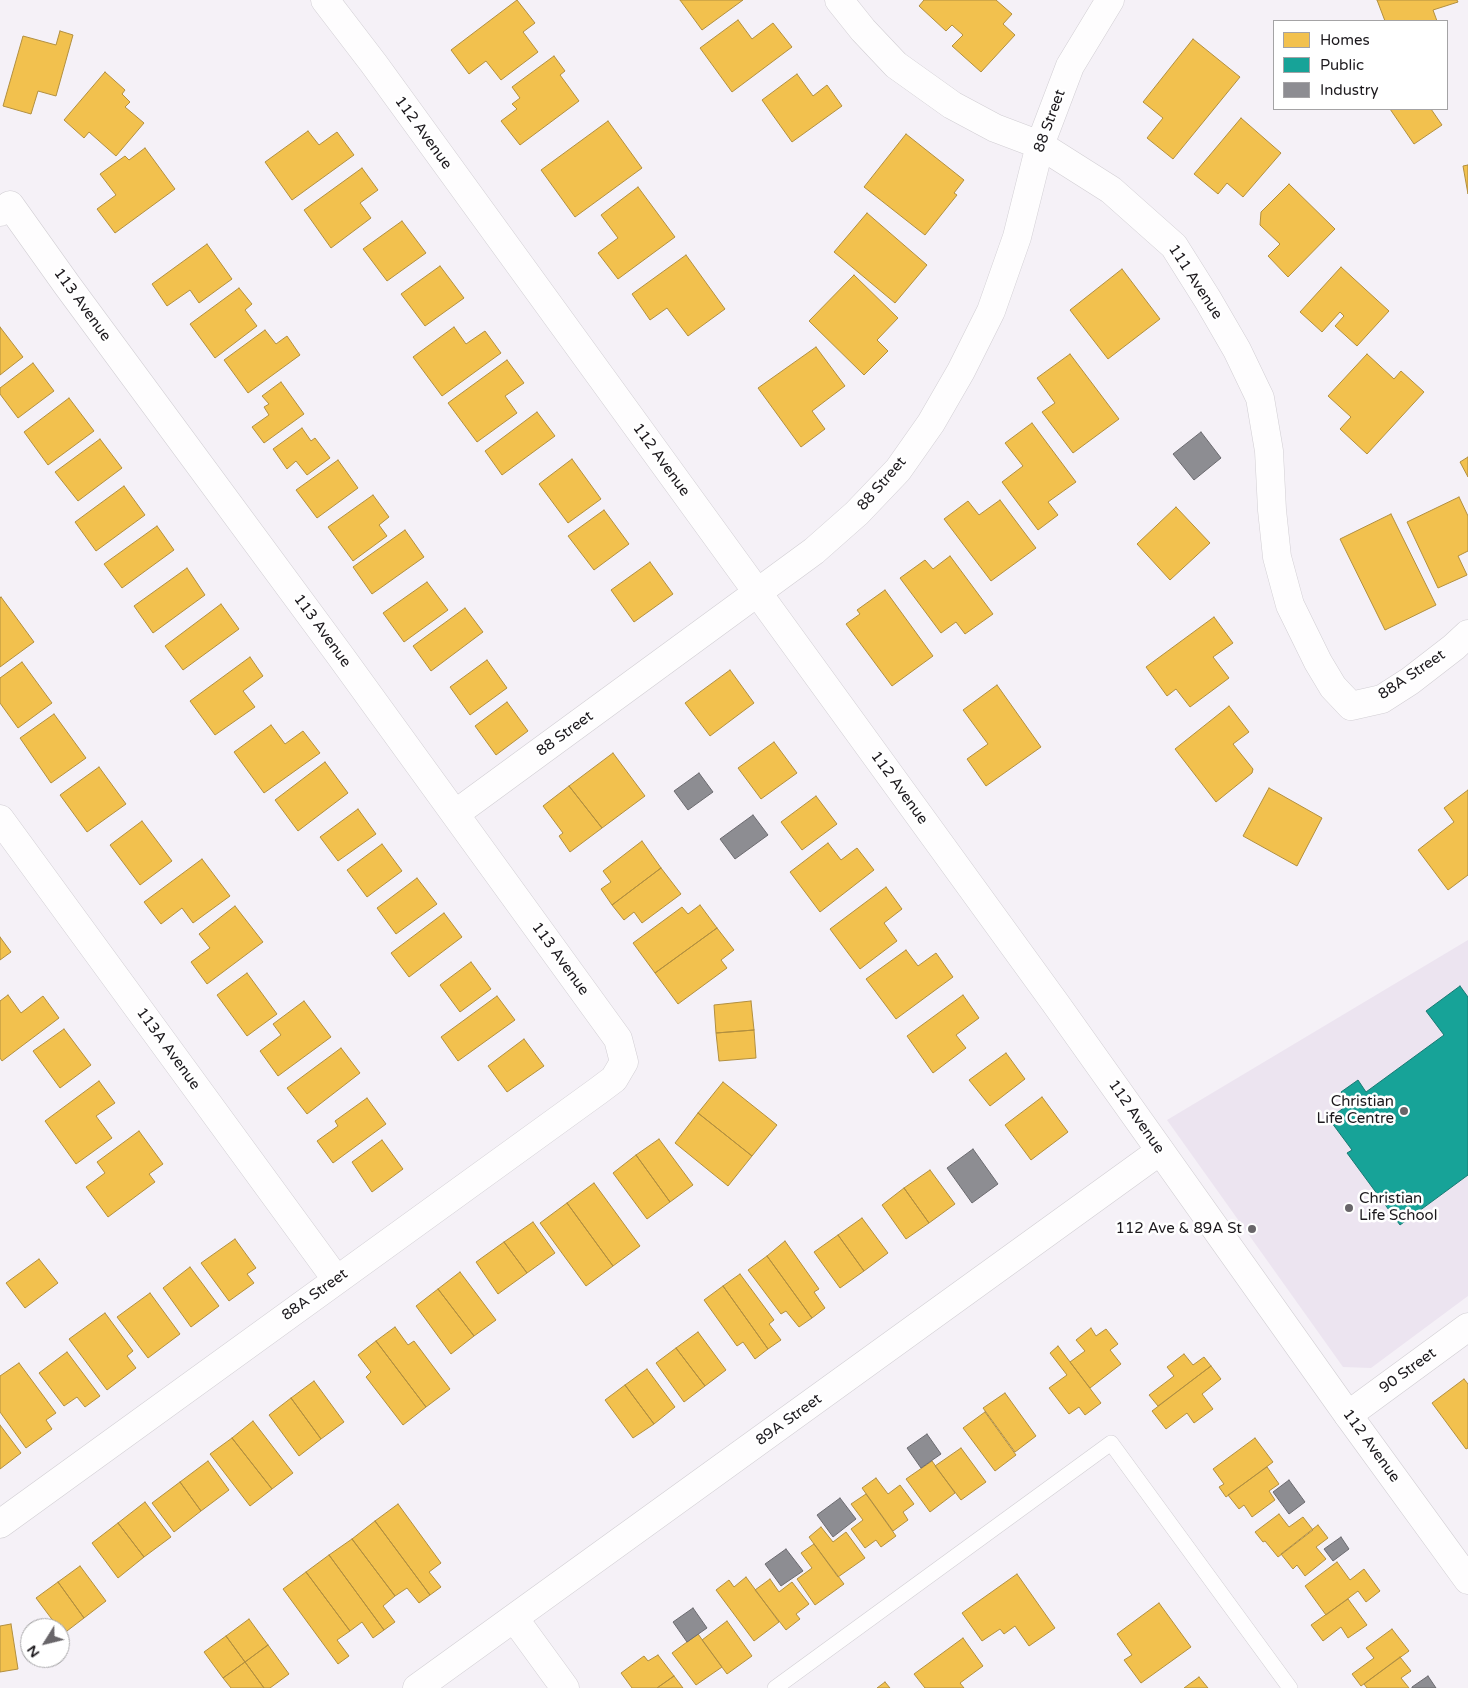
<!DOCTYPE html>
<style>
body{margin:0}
#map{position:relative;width:1468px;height:1688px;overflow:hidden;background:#f5f1f7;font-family:"Varela Round",sans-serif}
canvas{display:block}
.legend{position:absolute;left:1273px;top:20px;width:175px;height:90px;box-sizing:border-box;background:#fff;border:1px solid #a4a3a5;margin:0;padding:6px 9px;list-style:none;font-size:15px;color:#1c191d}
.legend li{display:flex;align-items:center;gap:10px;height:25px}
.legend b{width:25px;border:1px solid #a4a3a5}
.north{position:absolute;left:20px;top:1618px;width:50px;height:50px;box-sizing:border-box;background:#fff;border:1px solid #a4a3a5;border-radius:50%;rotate:234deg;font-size:14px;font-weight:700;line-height:20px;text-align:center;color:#1c191d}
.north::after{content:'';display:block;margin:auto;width:18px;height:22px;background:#686569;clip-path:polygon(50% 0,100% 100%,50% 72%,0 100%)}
</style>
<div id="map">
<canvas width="1468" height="1688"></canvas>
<ul class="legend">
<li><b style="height:14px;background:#f2c14e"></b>Homes</li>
<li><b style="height:14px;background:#17a398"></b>Public</li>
<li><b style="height:14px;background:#8d8d92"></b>Industry</li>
</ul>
<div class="north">N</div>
</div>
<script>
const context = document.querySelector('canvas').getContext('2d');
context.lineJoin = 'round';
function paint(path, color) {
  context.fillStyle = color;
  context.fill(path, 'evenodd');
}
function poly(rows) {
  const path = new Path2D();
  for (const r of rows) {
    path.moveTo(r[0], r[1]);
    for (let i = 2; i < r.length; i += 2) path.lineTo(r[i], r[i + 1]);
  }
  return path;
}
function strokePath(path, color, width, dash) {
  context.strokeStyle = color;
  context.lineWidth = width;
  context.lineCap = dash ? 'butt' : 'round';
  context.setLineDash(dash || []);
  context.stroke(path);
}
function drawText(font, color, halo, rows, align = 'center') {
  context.font = font + ' "Varela Round",sans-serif';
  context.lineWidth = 5;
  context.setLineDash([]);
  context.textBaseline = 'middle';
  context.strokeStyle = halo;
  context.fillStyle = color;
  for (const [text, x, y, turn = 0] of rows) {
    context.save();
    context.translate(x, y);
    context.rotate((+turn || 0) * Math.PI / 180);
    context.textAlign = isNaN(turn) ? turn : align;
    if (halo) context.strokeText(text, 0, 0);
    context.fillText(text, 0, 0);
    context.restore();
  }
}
paint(poly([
 [1468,940,1468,1296,1371,1368,1343,1367,1167,1120]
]), '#ece4f0');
const homes = poly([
 [517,0,535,23,523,32,538,52,501,80,486,61,469,74,451,50,517,0],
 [680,0,743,0,702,30,680,0],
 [924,0,996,0,1012,14,1003,24,1015,35,981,72,952,46,963,35,952,25,946,31,919,6,924,0],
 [1377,0,1457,0,1458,2,1433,10,1437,21,1385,21,1377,0],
 [738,20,752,39,773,23,792,47,732,92,700,48,738,20],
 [60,31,73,35,56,96,38,91,31,114,3,106,23,36,56,45,60,31],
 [1193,39,1240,77,1173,159,1147,138,1163,118,1143,102,1193,39],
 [554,56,565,71,560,75,579,101,520,145,501,121,517,109,512,104,520,98,512,87,554,56],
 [105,72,125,90,122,94,130,102,125,107,144,123,116,156,89,132,84,138,64,120,105,72],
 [797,74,813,96,827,85,842,106,792,142,762,100,797,74],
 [1390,109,1431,109,1442,125,1414,144,1390,109],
 [1241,118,1281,153,1243,197,1227,183,1218,194,1194,174,1241,118],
 [608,121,642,168,575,217,541,170,608,121],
 [308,131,319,145,337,132,354,155,292,200,265,162,308,131],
 [906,134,964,180,954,193,957,195,925,235,864,187,906,134],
 [145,148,175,189,115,233,97,209,116,195,100,174,125,156,129,160,145,148],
 [1468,165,1468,194,1463,166,1468,165],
 [362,168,378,190,360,203,371,218,331,248,304,210,362,168],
 [1289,184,1335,229,1288,277,1268,256,1280,244,1260,225,1261,212,1289,184],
 [638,187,675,237,618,279,598,253,618,238,601,215,638,187],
 [867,213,927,265,895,303,834,252,867,213],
 [402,221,426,253,387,281,363,249,402,221],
 [207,244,232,279,199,303,190,290,167,306,152,284,207,244],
 [686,255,725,309,688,336,667,308,650,320,632,294,686,255],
 [440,266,464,298,425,326,401,294,440,266],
 [1341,267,1389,311,1357,346,1335,326,1344,316,1340,312,1322,332,1300,312,1341,267],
 [1122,269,1160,319,1108,359,1070,310,1122,269],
 [854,275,898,318,877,340,888,351,864,375,809,321,854,275],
 [239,288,252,304,245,310,257,326,215,358,190,324,239,288],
 [0,327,23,357,0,375,0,327],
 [454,327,466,344,485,331,501,353,442,396,413,357,454,327],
 [265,330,276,344,287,336,300,355,248,393,224,360,265,330],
 [816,347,845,386,812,411,825,429,801,447,758,388,816,347],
 [1070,354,1119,419,1073,453,1042,412,1055,403,1037,378,1070,354],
 [1367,354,1394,379,1401,371,1424,392,1367,454,1340,429,1351,417,1328,396,1367,354],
 [507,360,524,383,505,396,517,413,477,442,448,403,507,360],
 [33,363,54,391,18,418,0,394,0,388,33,363],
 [281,382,304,414,264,443,252,427,269,415,264,407,269,404,262,396,281,382],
 [69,398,94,431,48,465,24,432,69,398],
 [537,412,555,436,502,475,485,451,537,412],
 [1032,423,1076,482,1048,502,1058,515,1038,530,1002,482,1023,466,1005,443,1032,423],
 [302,428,311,441,315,438,330,458,307,475,296,461,287,469,273,449,302,428],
 [100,439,122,468,78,501,55,472,100,439],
 [1468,457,1468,477,1460,462,1468,457],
 [572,459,601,499,568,523,539,484,572,459],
 [338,460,358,488,317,518,296,490,338,460],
 [124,486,145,515,96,551,75,522,124,486],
 [373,495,389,517,379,525,387,536,353,561,328,527,373,495],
 [1459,497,1468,516,1468,551,1458,556,1467,575,1438,588,1407,522,1459,497],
 [1000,500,1036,548,991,581,944,519,968,501,979,515,1000,500],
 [1176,507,1210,543,1170,580,1137,544,1176,507],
 [604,510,629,544,594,570,568,536,604,510],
 [1391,514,1436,605,1385,630,1340,539,1391,514],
 [157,526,174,550,122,588,104,564,157,526],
 [405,530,424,557,372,594,353,567,405,530],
 [950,556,993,614,965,634,956,622,941,633,900,578,925,560,933,569,950,556],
 [650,562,673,594,634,622,611,590,650,562],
 [187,568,205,595,153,633,134,606,187,568],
 [427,582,448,610,404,642,383,613,427,582],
 [885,590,933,656,892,686,846,624,860,614,857,610,885,590],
 [1,597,34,642,0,667,0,598,1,597],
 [221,604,239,629,183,670,165,646,221,604],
 [465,608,483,632,431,671,413,646,465,608],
 [1214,617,1233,643,1213,657,1229,678,1190,707,1176,689,1167,696,1146,667,1214,617],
 [250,657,263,676,243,691,255,707,215,735,190,701,250,657],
 [487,660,507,688,470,715,450,687,487,660],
 [22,662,52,703,18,728,0,703,0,678,22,662],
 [730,670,754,703,710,736,685,703,730,670],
 [997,685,1041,747,986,786,967,759,988,744,963,710,997,685],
 [507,702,528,731,496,755,475,726,507,702],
 [1229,706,1249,732,1233,744,1253,769,1252,773,1216,802,1175,749,1229,706],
 [54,714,86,758,51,783,20,738,54,714],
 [271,725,285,744,303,731,320,753,264,793,234,752,271,725],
 [774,742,797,773,761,799,738,768,774,742],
 [613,753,645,796,602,828,569,786,613,753],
 [325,762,348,793,298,831,275,800,325,762],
 [99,767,126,804,87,832,60,795,99,767],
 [569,786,602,828,570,852,559,836,563,833,543,806,569,786],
 [1269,788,1322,818,1297,866,1243,836,1269,788],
 [1468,790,1468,875,1448,890,1418,850,1454,822,1444,808,1468,790],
 [816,796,837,824,802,850,781,822,816,796],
 [358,809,376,834,338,861,320,837,358,809],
 [142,821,172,861,140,885,110,845,142,821],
 [642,841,661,868,612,905,601,889,611,882,603,871,642,841],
 [828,843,841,860,857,848,874,870,820,912,790,872,828,843],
 [382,844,402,871,367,897,347,870,382,844],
 [202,859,230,896,193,923,182,908,161,924,144,902,202,859],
 [661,868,681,894,642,923,634,912,624,920,612,905,661,868],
 [417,878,437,904,396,934,377,908,417,878],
 [886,887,902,909,884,923,897,941,860,969,830,929,886,887],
 [700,905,717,928,655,973,633,943,682,907,688,914,700,905],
 [235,906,263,942,207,984,191,962,210,948,199,934,235,906],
 [444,913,462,937,409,977,391,953,444,913],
 [717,928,734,950,721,960,727,968,678,1004,655,973,717,928],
 [0,937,11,952,0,960,0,937],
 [906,950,918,966,936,953,953,977,896,1019,866,979,906,950],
 [471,962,491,989,460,1012,440,985,471,962],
 [247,973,277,1014,247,1036,217,995,247,973],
 [8,995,21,1013,43,996,59,1018,2,1061,0,1058,0,1001,8,995],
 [963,995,979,1018,956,1035,966,1048,933,1073,907,1036,963,995],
 [497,996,515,1020,458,1061,441,1037,497,996],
 [304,1001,331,1037,278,1076,260,1051,281,1035,273,1024,304,1001],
 [751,1001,754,1030,716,1033,714,1005,751,1001],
 [64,1029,91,1065,60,1088,33,1051,64,1029],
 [754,1030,756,1058,719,1061,716,1033,754,1030],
 [524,1039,544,1066,507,1092,488,1066,524,1039],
 [341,1048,360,1073,307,1114,287,1088,341,1048],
 [1006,1053,1025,1079,990,1106,969,1080,1006,1053],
 [99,1081,115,1103,96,1116,112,1138,76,1164,45,1121,99,1081],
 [723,1082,777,1125,752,1156,698,1113,723,1082],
 [1042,1097,1068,1132,1031,1160,1005,1125,1042,1097],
 [367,1098,386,1124,333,1163,317,1141,338,1126,335,1121,367,1098],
 [698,1113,752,1156,728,1186,675,1143,698,1113],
 [139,1131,163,1164,149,1174,155,1182,108,1217,86,1187,105,1173,97,1162,139,1131],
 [659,1139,693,1185,670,1202,636,1155,659,1139],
 [382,1140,403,1169,372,1192,352,1162,382,1140],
 [636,1155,670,1202,647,1219,613,1173,636,1155],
 [930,1170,955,1204,929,1223,904,1188,930,1170],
 [594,1183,640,1246,613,1266,567,1203,594,1183],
 [904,1188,929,1223,906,1239,882,1205,904,1188],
 [567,1203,613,1266,586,1286,540,1223,567,1203],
 [862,1218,888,1253,864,1271,838,1235,862,1218],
 [533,1222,555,1253,527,1273,504,1242,533,1222],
 [838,1235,864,1271,840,1288,814,1252,838,1235],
 [235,1239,256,1268,247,1274,254,1283,229,1301,201,1263,235,1239],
 [785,1241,819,1289,814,1292,825,1308,812,1318,767,1256,785,1241],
 [504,1242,527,1273,498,1294,476,1262,504,1242],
 [767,1256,812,1318,799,1327,786,1311,781,1314,748,1270,767,1256],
 [39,1259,58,1283,25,1308,6,1283,39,1259],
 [190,1267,219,1306,191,1327,163,1288,190,1267],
 [460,1272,496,1320,474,1336,438,1289,460,1272],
 [740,1274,774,1320,769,1324,781,1340,768,1349,723,1286,740,1274],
 [723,1286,768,1349,755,1359,743,1342,737,1346,704,1300,723,1286],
 [438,1289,474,1336,451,1354,416,1306,438,1289],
 [150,1293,180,1334,148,1358,117,1317,150,1293],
 [105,1313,133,1351,127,1356,136,1368,107,1390,69,1339,105,1313],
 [395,1327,408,1345,414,1341,450,1389,426,1407,376,1341,395,1327],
 [1091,1328,1096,1336,1106,1329,1118,1344,1110,1350,1121,1364,1090,1388,1070,1362,1085,1351,1076,1340,1091,1328],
 [698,1332,726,1370,705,1386,676,1348,698,1332],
 [376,1341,426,1407,403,1425,366,1377,371,1372,358,1355,376,1341],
 [1058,1346,1101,1403,1085,1415,1079,1407,1069,1414,1049,1388,1067,1375,1050,1353,1058,1346],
 [676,1348,705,1386,684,1402,656,1363,676,1348],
 [67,1352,100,1396,85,1407,77,1397,64,1406,39,1373,67,1352],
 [1184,1354,1193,1365,1204,1357,1211,1366,1158,1406,1149,1395,1174,1376,1167,1367,1184,1354],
 [19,1363,56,1413,46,1420,52,1429,26,1448,0,1412,0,1376,19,1363],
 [1211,1366,1221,1379,1202,1394,1213,1409,1194,1423,1187,1413,1166,1429,1152,1411,1211,1366],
 [647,1369,675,1407,654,1424,625,1385,647,1369],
 [1464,1379,1468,1384,1468,1448,1466,1449,1432,1403,1464,1379],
 [314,1381,344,1422,321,1439,291,1398,314,1381],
 [625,1385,654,1424,633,1438,605,1400,625,1385],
 [1005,1393,1036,1436,1015,1452,983,1408,1005,1393],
 [291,1398,321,1439,299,1456,269,1415,291,1398],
 [985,1412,1016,1455,995,1471,963,1428,985,1412],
 [253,1421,293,1473,272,1489,232,1438,253,1421],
 [0,1425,21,1453,0,1469,0,1425],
 [232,1438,272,1489,250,1506,210,1454,232,1438],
 [1255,1438,1273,1462,1226,1497,1219,1487,1224,1484,1213,1469,1255,1438],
 [961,1448,986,1482,961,1500,935,1466,961,1448],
 [208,1461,229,1490,201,1511,180,1482,208,1461],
 [932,1461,955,1493,930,1512,906,1479,932,1461],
 [1267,1467,1279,1484,1269,1491,1275,1500,1252,1517,1244,1505,1239,1509,1228,1495,1267,1467],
 [876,1478,888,1494,900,1485,914,1504,903,1512,908,1520,893,1531,862,1488,876,1478],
 [180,1482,201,1511,174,1532,152,1503,180,1482],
 [866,1494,896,1536,881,1547,876,1540,865,1548,851,1529,863,1520,851,1504,866,1494],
 [145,1502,171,1537,144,1557,118,1523,145,1502],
 [398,1504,441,1563,429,1572,441,1587,430,1595,375,1521,398,1504],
 [1279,1514,1289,1527,1303,1517,1313,1530,1278,1557,1265,1541,1263,1542,1255,1532,1279,1514],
 [375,1521,430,1595,419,1603,407,1588,395,1596,352,1539,375,1521],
 [118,1523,144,1557,118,1578,92,1543,118,1523],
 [1318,1525,1328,1538,1316,1547,1326,1559,1305,1576,1297,1565,1293,1569,1281,1554,1318,1525],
 [821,1527,833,1542,846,1532,865,1558,838,1577,809,1537,821,1527],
 [352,1539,395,1596,383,1606,395,1622,384,1630,329,1555,352,1539],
 [814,1544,844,1584,815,1605,797,1579,812,1568,801,1553,814,1544],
 [329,1555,384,1630,373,1638,362,1622,350,1631,306,1572,329,1555],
 [1337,1562,1350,1580,1364,1569,1380,1591,1366,1602,1358,1591,1326,1615,1305,1586,1337,1562],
 [80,1566,106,1601,84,1618,58,1582,80,1566],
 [306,1572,350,1631,337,1640,349,1656,338,1664,283,1589,306,1572],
 [1017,1574,1055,1628,1029,1646,1015,1626,1004,1634,1000,1629,982,1641,962,1613,1017,1574],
 [746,1577,779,1622,754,1641,716,1590,729,1580,734,1587,746,1577],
 [770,1579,779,1592,792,1582,809,1604,796,1614,800,1619,786,1630,755,1590,770,1579],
 [58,1582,84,1618,63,1634,36,1598,58,1582],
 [1348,1599,1367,1625,1348,1638,1341,1627,1323,1641,1311,1625,1348,1599],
 [1159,1603,1191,1647,1141,1683,1124,1660,1132,1655,1117,1634,1159,1603],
 [249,1619,268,1645,245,1662,226,1636,249,1619],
 [727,1621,752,1656,727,1674,702,1640,727,1621],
 [11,1624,18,1669,0,1672,0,1626,11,1624],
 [1392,1629,1409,1651,1361,1686,1352,1674,1374,1658,1366,1648,1392,1629],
 [698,1634,722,1667,696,1685,672,1653,698,1634],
 [226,1636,245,1662,223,1678,204,1652,226,1636],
 [963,1638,983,1666,960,1683,964,1688,925,1688,914,1674,963,1638],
 [268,1645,289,1674,270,1688,264,1688,245,1662,268,1645],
 [658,1655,674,1676,657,1688,632,1688,621,1673,644,1656,648,1661,658,1655],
 [1400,1657,1411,1671,1401,1678,1409,1688,1367,1688,1364,1684,1400,1657],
 [245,1662,264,1688,231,1688,223,1678,245,1662],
 [674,1676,683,1688,657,1688,674,1676],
 [1199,1677,1208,1688,1184,1688,1199,1677],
 [885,1682,890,1688,877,1688,885,1682]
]);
paint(homes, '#f2c14e');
strokePath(homes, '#b28f3f', 1);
const public = poly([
 [1460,986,1468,997,1468,1175,1400,1225,1347,1153,1352,1150,1329,1119,1350,1103,1341,1092,1358,1080,1366,1092,1444,1035,1426,1011,1460,986]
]);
paint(public, '#17a398');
strokePath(public, '#187a73', 1);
const industry = poly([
 [1201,432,1221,458,1194,480,1173,454,1201,432],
 [699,773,713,792,688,810,674,791,699,773],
 [753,815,768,835,735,859,720,839,753,815],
 [973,1149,998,1184,972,1203,947,1168,973,1149],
 [927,1434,941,1454,921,1468,907,1448,927,1434],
 [1289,1480,1305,1502,1289,1514,1273,1492,1289,1480],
 [840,1498,856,1519,833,1537,817,1515,840,1498],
 [1341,1537,1349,1549,1333,1561,1324,1549,1341,1537],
 [786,1549,803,1571,781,1586,765,1564,786,1549],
 [693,1608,707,1628,687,1642,673,1622,693,1608],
 [1428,1676,1436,1688,1412,1688,1412,1687,1428,1676]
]);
paint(industry, '#8d8d92');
strokePath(industry, '#6b6a6f', 1);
const service = poly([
 [775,1688,1111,1443,1290,1688]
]);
const minor = poly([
 [839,0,863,30,896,65,952,105,995,128,1040,145,1111,190,1174,246,1208,300,1237,350,1260,398,1269,451,1272,510,1277,557,1290,605,1318,662,1333,687,1351,706,1382,699,1410,681,1454,647,1468,634],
 [0,212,10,205,67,285,339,654,618,1039,624,1062,614,1079,598,1091,0,1524],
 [455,814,814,551,857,513,898,470,931,423,961,371,991,311,1017,237,1040,145,1070,66,1110,0],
 [0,819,336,1279],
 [1348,1415,1468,1327],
 [514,1618,565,1688],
 [417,1688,1160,1151]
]);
const tertiary = poly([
 [325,0,374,64,1056,1004,1348,1415,1468,1580]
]);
strokePath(service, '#d1ced3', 16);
strokePath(minor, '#d1ced3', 29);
strokePath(tertiary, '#d1ced3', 29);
strokePath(service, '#fefdfe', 15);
strokePath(minor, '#fefdfe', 28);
strokePath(tertiary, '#fefdfe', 28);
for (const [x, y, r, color] of [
 [1404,1111,5,"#686569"],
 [1349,1208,5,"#686569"],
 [1252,1229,5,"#686569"]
]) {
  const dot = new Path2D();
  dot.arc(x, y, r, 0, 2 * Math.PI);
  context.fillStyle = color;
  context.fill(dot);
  strokePath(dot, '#fff', 2);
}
drawText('15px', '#1c191d', '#fff', [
 ["88 Street",1050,121,-70],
 ["112 Avenue",423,133,54],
 ["111 Avenue",1195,282,57],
 ["113 Avenue",82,305,54],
 ["112 Avenue",661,460,54],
 ["88 Street",882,484,-49],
 ["113 Avenue",322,631,54],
 ["88A Street",1412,675,-34],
 ["88 Street",565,734,-36],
 ["112 Avenue",899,788,54],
 ["113 Avenue",560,959,54],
 ["113A Avenue",168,1049,54],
 ["112 Avenue",1136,1117,55],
 ["88A Street",315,1295,-36],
 ["90 Street",1408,1371,-36],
 ["89A Street",789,1420,-36],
 ["112 Avenue",1371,1446,54]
]);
drawText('15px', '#1c191d', '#fff', [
 ["Christian",1394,1102],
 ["Life Centre",1394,1119],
 ["Christian",1359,1199,"left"],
 ["Life School",1359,1216,"left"],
 ["112 Ave & 89A St",1242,1229]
], 'right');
</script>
